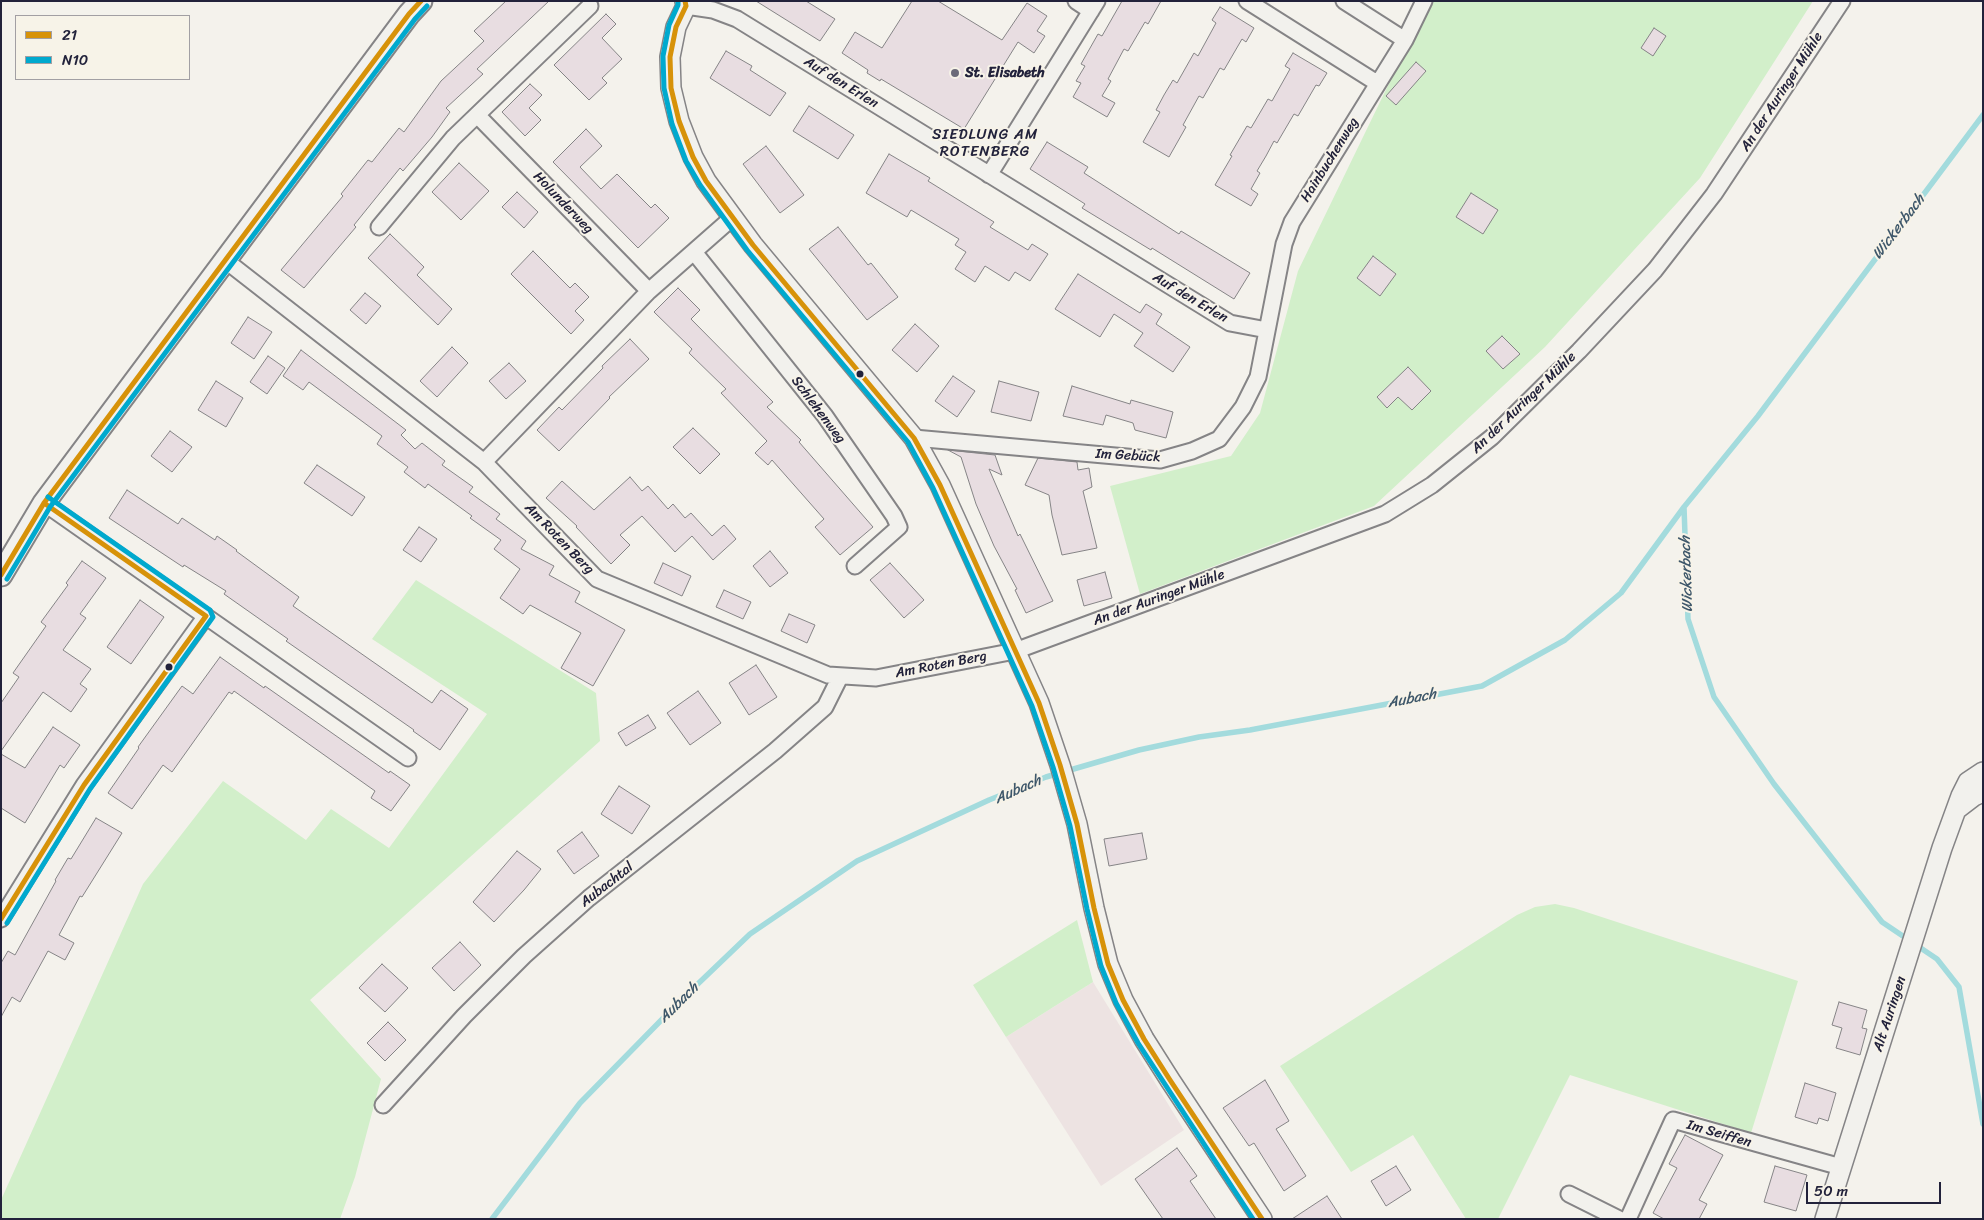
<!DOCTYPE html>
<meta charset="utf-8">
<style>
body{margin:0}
#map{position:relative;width:1984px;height:1220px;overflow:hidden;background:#f4f2ec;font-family:Sriracha,sans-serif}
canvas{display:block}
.frame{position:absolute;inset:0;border:2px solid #22223b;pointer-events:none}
.legend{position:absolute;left:15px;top:15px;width:175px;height:65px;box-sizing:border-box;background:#f7f3e8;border:1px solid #a29fa3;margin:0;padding:6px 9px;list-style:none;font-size:15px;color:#22223b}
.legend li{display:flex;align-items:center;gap:10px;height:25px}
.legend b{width:25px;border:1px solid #a29fa3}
.scale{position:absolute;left:1806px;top:1182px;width:135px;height:22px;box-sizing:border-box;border:2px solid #22223b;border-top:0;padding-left:6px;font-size:15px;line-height:18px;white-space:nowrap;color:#22223b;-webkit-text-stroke:4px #f7f3e8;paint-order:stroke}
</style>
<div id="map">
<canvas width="1984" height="1220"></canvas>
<div class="frame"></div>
<ul class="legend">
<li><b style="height:6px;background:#d79209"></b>21</li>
<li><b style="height:6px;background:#00a9ce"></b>N10</li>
</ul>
<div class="scale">50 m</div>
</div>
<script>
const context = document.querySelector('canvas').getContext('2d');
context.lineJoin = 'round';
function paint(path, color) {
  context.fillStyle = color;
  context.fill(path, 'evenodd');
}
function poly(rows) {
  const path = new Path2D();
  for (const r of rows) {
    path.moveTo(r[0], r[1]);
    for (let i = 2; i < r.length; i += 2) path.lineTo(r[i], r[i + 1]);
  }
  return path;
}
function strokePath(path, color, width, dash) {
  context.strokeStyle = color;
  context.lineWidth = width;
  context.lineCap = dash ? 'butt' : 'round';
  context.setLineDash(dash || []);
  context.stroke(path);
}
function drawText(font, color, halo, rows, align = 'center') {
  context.font = font + ' Sriracha,sans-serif';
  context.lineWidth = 4;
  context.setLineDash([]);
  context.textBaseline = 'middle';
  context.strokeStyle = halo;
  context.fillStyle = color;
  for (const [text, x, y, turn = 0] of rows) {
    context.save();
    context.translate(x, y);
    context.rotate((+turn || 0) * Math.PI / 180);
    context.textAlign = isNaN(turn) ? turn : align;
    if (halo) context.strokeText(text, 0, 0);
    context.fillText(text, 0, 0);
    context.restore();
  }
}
paint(poly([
 [1093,982,1184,1130,1101,1186,1006,1037]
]), '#ede3e2');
paint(poly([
 [1429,1,1813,1,1700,178,1545,347,1374,506,1140,594,1110,486,1231,456,1260,413,1298,271],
 [416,580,596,693,600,741,310,1000,381,1079,355,1177,340,1219,1,1219,1,1200,143,884,223,781,306,840,331,809,389,848,487,714,372,639],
 [1555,904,1574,908,1798,981,1751,1133,1570,1075,1498,1219,1466,1219,1413,1135,1351,1172,1280,1066,1517,915,1535,907],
 [1077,920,1093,982,1006,1037,973,985]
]), '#d2efca');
strokePath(poly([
 [1983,115,1758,416,1684,507,1688,619,1714,697,1774,784,1882,922,1937,959,1959,987,1983,1124],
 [492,1219,580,1103,680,1001,750,934,857,861,989,800,1046,777,1139,750,1199,737,1250,730,1482,686,1565,640,1621,593,1684,507]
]), '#a3dbdd', 5.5);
const building = poly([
 [506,1,549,1,477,69,483,74,446,108,450,112,432,137,403,171,400,168,354,225,356,227,304,288,281,270,343,196,341,194,368,160,372,162,399,128,404,132,441,81,484,41,474,31,506,1],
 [756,1,806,1,835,19,820,41,756,1],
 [912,1,938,1,1002,40,1027,3,1047,16,1037,31,1045,36,1034,53,1018,42,964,129,881,79,880,81,867,73,868,70,842,53,855,32,882,48,912,1],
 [1122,1,1161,1,1148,24,1145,22,1128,51,1124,49,1108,79,1111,81,1102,96,1115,103,1107,117,1073,97,1081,83,1076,81,1085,66,1081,64,1098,34,1102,36,1122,1],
 [1220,7,1254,28,1246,42,1242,39,1224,70,1220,68,1203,98,1199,96,1183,125,1186,127,1169,157,1143,142,1160,112,1156,110,1164,95,1173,80,1177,83,1194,53,1198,56,1216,23,1212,20,1220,7],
 [606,14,616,24,602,38,622,59,602,78,607,83,589,100,554,65,606,14],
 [1654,28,1666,36,1653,56,1641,48,1654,28],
 [726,51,752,66,750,70,786,93,770,116,710,78,726,51],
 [1293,53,1327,73,1319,86,1316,85,1298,116,1294,114,1277,143,1274,141,1266,156,1257,171,1260,173,1251,189,1258,194,1251,206,1215,185,1232,156,1230,155,1247,126,1251,128,1268,99,1272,101,1290,69,1285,66,1293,53],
 [1416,62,1426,71,1396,105,1386,96,1416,62],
 [530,84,542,95,529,108,541,120,525,136,502,112,530,84],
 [809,106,854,135,838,159,793,131,809,106],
 [586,129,602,146,580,167,601,189,617,174,651,208,655,204,669,218,638,248,553,162,586,129],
 [1047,142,1088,167,1084,173,1179,234,1181,231,1250,273,1234,299,1152,248,1151,250,1082,208,1085,204,1030,169,1047,142],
 [766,146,804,195,780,213,743,164,766,146],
 [889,154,930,178,928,181,994,222,990,227,1028,250,1032,244,1048,254,1030,281,1015,272,1009,281,985,266,975,282,955,269,966,252,955,245,959,239,911,210,907,217,866,193,889,154],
 [459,163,489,191,461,220,432,192,459,163],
 [517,192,538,212,524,228,502,207,517,192],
 [1471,193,1498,210,1483,234,1456,217,1471,193],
 [838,227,868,265,871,263,898,297,867,320,809,249,838,227],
 [390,234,424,267,417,275,452,309,438,325,368,258,390,234],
 [533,251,570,288,575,283,589,297,575,311,584,320,571,334,511,274,533,251],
 [1373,256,1396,274,1380,296,1357,278,1373,256],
 [1078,274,1140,313,1146,304,1162,314,1156,324,1190,347,1173,372,1134,346,1143,333,1114,314,1100,337,1055,309,1078,274],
 [678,288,700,310,691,319,773,402,767,407,801,440,799,442,873,527,840,555,815,527,824,519,772,460,768,465,755,453,767,441,721,393,726,389,689,353,692,349,654,312,678,288],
 [365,293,381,306,366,324,350,310,365,293],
 [248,317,272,332,254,359,231,343,248,317],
 [915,324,939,346,917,372,892,350,915,324],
 [1502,336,1520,354,1503,369,1486,351,1502,336],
 [630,339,649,359,609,397,610,398,559,451,537,430,559,407,562,410,603,368,602,366,630,339],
 [452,347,468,363,437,397,420,381,452,347],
 [301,350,406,430,401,435,415,449,422,443,445,461,442,465,473,487,469,492,500,514,496,519,526,541,521,549,554,566,549,575,580,592,575,602,625,630,593,686,561,668,581,633,530,605,523,614,500,598,520,569,494,549,501,540,470,518,472,516,428,484,425,488,404,472,408,467,377,444,382,436,309,382,303,390,283,376,301,350],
 [268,356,285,368,267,394,250,382,268,356],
 [509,363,526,381,506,399,489,381,509,363],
 [1408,367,1431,391,1412,410,1398,397,1387,408,1377,397,1408,367],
 [953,376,975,391,957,417,935,401,953,376],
 [216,381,243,398,226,427,198,410,216,381],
 [999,381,1039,392,1031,421,991,412,999,381],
 [1072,386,1130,404,1131,400,1173,412,1166,438,1135,430,1133,423,1106,415,1103,425,1063,416,1072,386],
 [693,428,720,454,700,474,673,447,693,428],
 [170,431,192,447,172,472,151,456,170,431],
 [948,450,995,455,1002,475,989,469,1018,536,1020,534,1053,601,1026,613,1015,590,1017,589,994,546,976,504,961,457,948,450],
 [1038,458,1077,462,1078,470,1089,468,1092,487,1083,491,1097,548,1062,555,1052,515,1049,495,1025,485,1038,458],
 [317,465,365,497,352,516,304,483,317,465],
 [630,477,642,491,648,486,668,509,673,504,685,518,691,513,712,536,724,525,736,539,713,560,692,536,675,552,642,516,620,535,630,545,611,564,576,527,577,526,546,498,562,481,594,510,630,477],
 [127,490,178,524,182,518,215,540,217,536,237,550,236,551,299,597,293,606,432,703,441,690,468,709,440,750,413,731,414,730,286,641,288,639,224,594,226,591,184,565,183,567,109,518,127,490],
 [419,527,437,539,421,562,403,550,419,527],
 [770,551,788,573,770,587,753,566,770,551],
 [82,561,106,578,80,614,86,618,63,650,91,669,80,684,87,689,71,712,43,692,1,751,1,703,19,677,13,673,46,626,41,622,68,585,66,583,82,561],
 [663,563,691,576,682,596,654,583,663,563],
 [890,563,924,600,904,618,870,580,890,563],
 [1105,572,1112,598,1084,606,1077,580,1105,572],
 [724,590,751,602,743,619,716,607,724,590],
 [140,600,164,617,131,664,107,647,140,600],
 [789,614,815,625,807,643,781,631,789,614],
 [220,657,264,688,265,686,389,773,390,771,410,785,391,811,371,798,375,791,234,691,232,694,229,692,172,772,163,765,132,809,108,793,139,748,138,747,182,686,193,694,220,657],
 [756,665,777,697,749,715,729,683,756,665],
 [698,691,721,723,690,745,667,713,698,691],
 [648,715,656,728,626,746,618,733,648,715],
 [53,727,80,745,64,768,60,765,25,823,1,808,1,754,25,768,53,727],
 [619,786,650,806,632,834,601,814,619,786],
 [96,818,122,833,82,897,80,896,59,935,74,943,65,960,48,951,20,1002,12,997,1,1017,1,963,8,951,15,955,56,881,55,880,68,858,71,859,96,818],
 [582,832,599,856,574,874,557,851,582,832],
 [1142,833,1147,859,1109,866,1104,839,1142,833],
 [517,851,541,869,524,890,494,922,473,902,517,851],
 [460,942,481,965,454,991,432,968,460,942],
 [382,964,408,988,385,1012,359,988,382,964],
 [1839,1002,1867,1010,1862,1028,1867,1029,1860,1055,1836,1048,1842,1028,1832,1025,1839,1002],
 [388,1022,406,1040,385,1061,367,1043,388,1022],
 [1265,1080,1289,1121,1276,1129,1306,1176,1284,1191,1254,1143,1249,1146,1223,1108,1265,1080],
 [1805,1083,1836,1093,1828,1121,1819,1118,1817,1124,1795,1117,1805,1083],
 [1685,1135,1723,1155,1699,1200,1707,1204,1699,1219,1664,1219,1653,1213,1677,1168,1669,1164,1685,1135],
 [1177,1148,1197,1176,1190,1181,1216,1219,1163,1219,1135,1179,1177,1148],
 [1396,1166,1411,1190,1386,1206,1371,1181,1396,1166],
 [1775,1166,1807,1175,1796,1211,1764,1202,1775,1166],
 [1327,1196,1342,1219,1292,1219,1327,1196]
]);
paint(building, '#e8dde1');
strokePath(building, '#858486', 1);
const minor = poly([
 [1076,1,1091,11],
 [1247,1,1377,83],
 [1344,1,1405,40],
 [686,6,713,10,737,19,1230,323,1267,330],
 [477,115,649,291],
 [989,175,1097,1],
 [379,227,453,138,590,6],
 [694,252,825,416,894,516,899,527,855,566],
 [225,260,484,462,597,579,828,675,876,678,1015,651,1385,514,1432,485,1492,437,1579,351,1655,270,1714,194,1842,1],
 [914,438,1160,460,1192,451,1219,439,1243,407,1258,377,1284,244,1292,222,1405,40,1424,1],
 [484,462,649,291,732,218],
 [44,503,408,758],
 [1,919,84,785,206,616],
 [383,1105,464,1016,524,956,589,898,775,751,825,707,840,677],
 [1569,1194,1619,1219],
 [1628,1219,1673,1120,1841,1167]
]);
const tertiary = poly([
 [685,1,686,6,676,27,670,57,671,88,679,121,693,157,706,181,753,245,914,438,940,485,1039,703,1060,765,1077,824,1094,908,1108,964,1123,1000,1144,1039,1170,1080,1262,1219],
 [1957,809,1974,796,1983,792],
 [1825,1219,1942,848,1961,796,1968,782,1983,772]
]);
const secondary = poly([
 [1,575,44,503,409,14,421,1]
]);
strokePath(minor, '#858486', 19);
strokePath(tertiary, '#858486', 22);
strokePath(secondary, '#858486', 25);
strokePath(minor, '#f2f1ed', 15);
strokePath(tertiary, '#f2f1ed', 19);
strokePath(secondary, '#f2f1ed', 21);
strokePath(poly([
 [685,1,686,6,676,27,670,57,671,88,679,121,693,157,706,181,753,245,914,438,940,485,1039,703,1060,765,1077,824,1094,908,1108,964,1123,1000,1144,1039,1170,1080,1262,1219],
 [1,575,44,503,409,14,421,1],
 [1,919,84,785,206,616,44,503]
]), '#d79209', 5);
strokePath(poly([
 [678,2,678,5,669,25,663,56,664,88,672,124,686,161,700,185,747,250,908,442,933,488,1032,706,1053,767,1070,826,1087,909,1101,966,1116,1003,1138,1043,1253,1219],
 [7,579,50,507,415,19,427,6],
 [7,923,90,789,213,617,210,610,48,497]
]), '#00a9ce', 5);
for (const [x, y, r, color] of [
 [955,73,5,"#6c6b79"],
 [860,374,4.5,"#22223b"],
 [169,667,4.5,"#22223b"]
]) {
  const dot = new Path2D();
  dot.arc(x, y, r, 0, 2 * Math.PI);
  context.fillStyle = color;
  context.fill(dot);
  strokePath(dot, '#f7f3e8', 2);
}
drawText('bold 14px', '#22223b', '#f7f3e8', [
 ["St. Elisabeth",965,73]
], 'left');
drawText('14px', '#22223b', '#f7f3e8', [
 ["Auf den Erlen",841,83,32],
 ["An der Auringer Mühle",1782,92,-57],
 ["Hainbuchenweg",1330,160,-58],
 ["Holunderweg",563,203,46],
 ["Auf den Erlen",1190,298,31],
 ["An der Auringer Mühle",1524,403,-44],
 ["Schlehenweg",818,410,53],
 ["Im Gebück",1128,456,3],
 ["Am Roten Berg",559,539,46],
 ["An der Auringer Mühle",1159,598,-20],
 ["Am Roten Berg",941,665,-11],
 ["Aubachtal",607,885,-38],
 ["Alt Auringen",1890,1014,-72],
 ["Im Seiffen",1719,1134,16]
]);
context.letterSpacing = '1px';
drawText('15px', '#22223b', '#f7f3e8', [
 ["SIEDLUNG AM",985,135],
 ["ROTENBERG",985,152]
]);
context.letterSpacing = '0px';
drawText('italic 15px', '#3e576a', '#f7f3e8', [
 ["Wickerbach",1899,227,-53],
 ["Wickerbach",1687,574,-92],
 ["Aubach",1412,699,-11],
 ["Aubach",1018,790,-24],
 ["Aubach",679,1003,-45]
]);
</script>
